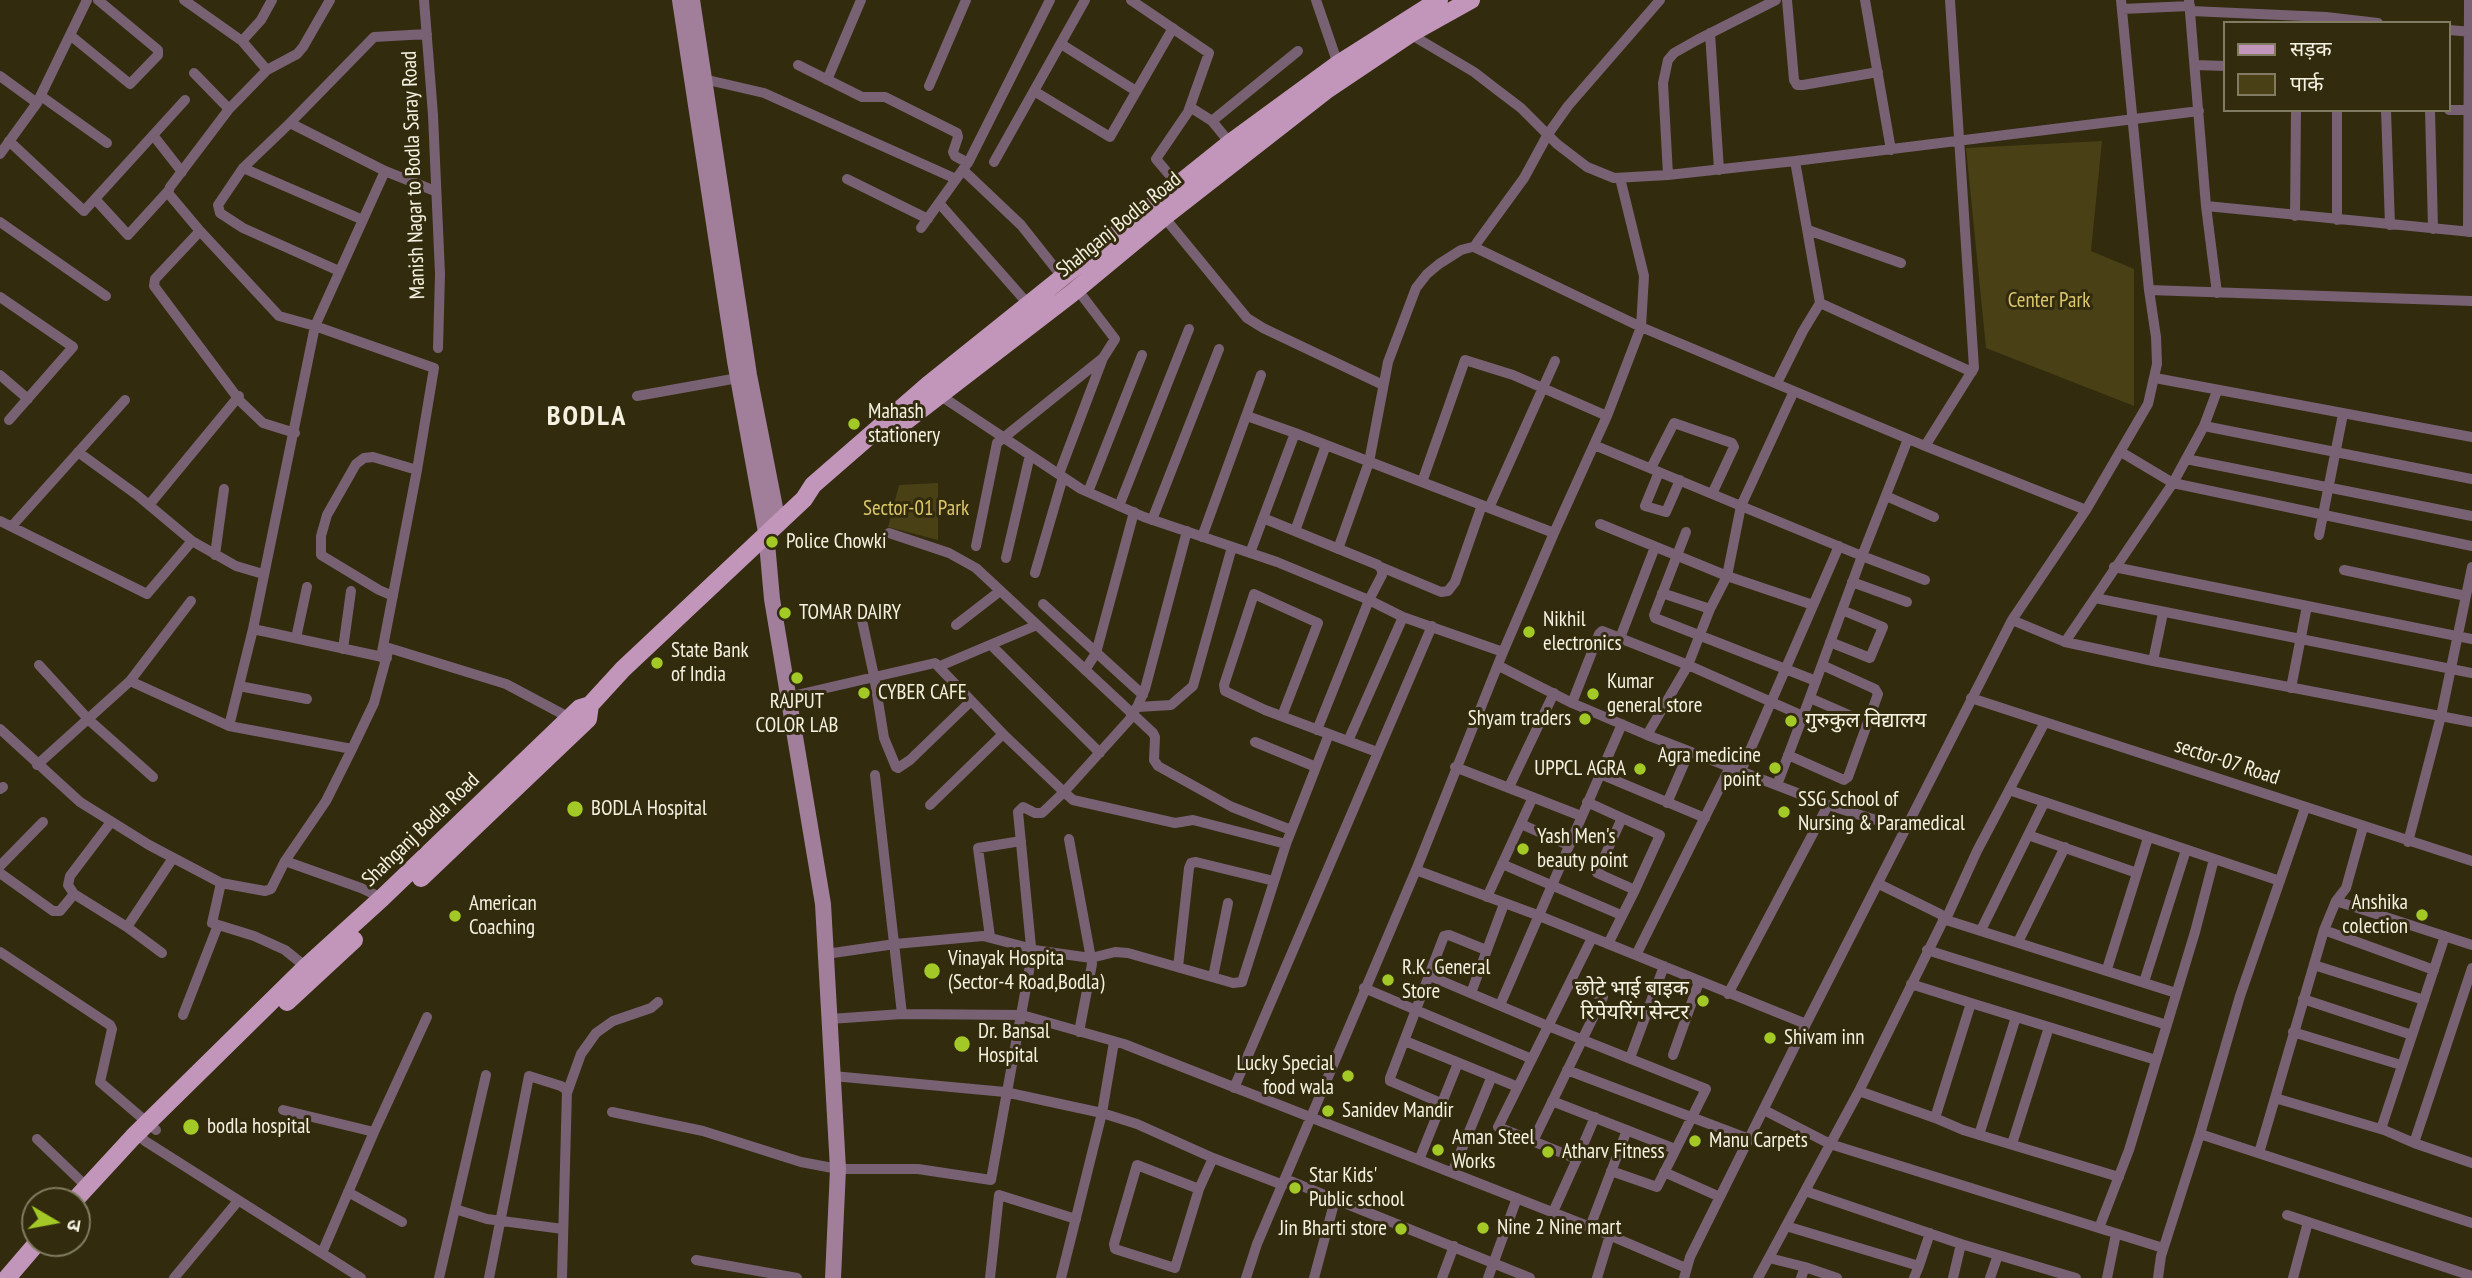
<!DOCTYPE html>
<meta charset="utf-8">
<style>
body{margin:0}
#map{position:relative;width:2472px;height:1278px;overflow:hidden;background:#322b0e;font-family:"PT Sans Narrow","Noto Sans Devanagari",sans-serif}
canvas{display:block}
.legend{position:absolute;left:2223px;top:21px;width:228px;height:91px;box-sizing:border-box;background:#322b0e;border:2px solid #807b62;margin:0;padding:9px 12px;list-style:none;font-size:21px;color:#f5f2e1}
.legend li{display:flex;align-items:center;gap:14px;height:35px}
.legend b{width:35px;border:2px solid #807b62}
.north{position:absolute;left:21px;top:1187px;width:70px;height:70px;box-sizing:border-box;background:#322b0e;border:2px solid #807b62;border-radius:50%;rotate:100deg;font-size:19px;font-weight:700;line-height:28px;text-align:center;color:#f5f2e1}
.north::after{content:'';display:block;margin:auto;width:24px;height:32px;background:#a3c926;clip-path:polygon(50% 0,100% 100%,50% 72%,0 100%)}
</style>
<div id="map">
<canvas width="2472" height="1278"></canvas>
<ul class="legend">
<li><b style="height:9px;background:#c295ba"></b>सड़क</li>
<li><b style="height:19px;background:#494015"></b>पार्क</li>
</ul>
<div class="north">उ</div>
</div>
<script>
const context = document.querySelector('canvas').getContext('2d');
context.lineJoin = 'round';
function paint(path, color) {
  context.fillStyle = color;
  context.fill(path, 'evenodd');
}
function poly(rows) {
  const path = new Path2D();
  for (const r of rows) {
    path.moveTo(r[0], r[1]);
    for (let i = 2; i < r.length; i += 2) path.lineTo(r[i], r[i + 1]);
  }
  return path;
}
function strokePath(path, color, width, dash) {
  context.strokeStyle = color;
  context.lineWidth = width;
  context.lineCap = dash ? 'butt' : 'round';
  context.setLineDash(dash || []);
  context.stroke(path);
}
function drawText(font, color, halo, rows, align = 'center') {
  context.font = font + ' "PT Sans Narrow","Noto Sans Devanagari",sans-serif';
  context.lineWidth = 6;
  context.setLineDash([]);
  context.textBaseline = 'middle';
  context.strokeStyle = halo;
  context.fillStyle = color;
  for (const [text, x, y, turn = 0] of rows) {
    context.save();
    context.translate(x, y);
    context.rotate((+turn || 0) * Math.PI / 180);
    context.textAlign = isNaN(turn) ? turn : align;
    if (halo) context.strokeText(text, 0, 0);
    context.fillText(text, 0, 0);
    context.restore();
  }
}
paint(poly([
 [2102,141,2091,251,2134,269,2134,406,1986,348,1966,148],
 [938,483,938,540,888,527,899,485]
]), '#494015');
strokePath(poly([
 [184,0,242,41,261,20,272,0],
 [330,0,303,47,297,54,267,70,229,109,170,187,168,193,200,231,279,316,315,326,434,368,417,470,381,657],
 [424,0,433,115,440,274,438,348],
 [1131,0,1209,53,1188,112,1156,159,1178,185],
 [1316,0,1338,64],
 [1660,0,1568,106,1548,134,1524,178,1476,244,1476,248,1641,327,1925,446,2086,510],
 [1787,0,1794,80,1797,85,1803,85,1878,72],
 [1865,0,1891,150],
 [2189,0,2206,206,2217,293],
 [2122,9,2190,6],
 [2191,11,2326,17,2378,23],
 [2449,30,2472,32],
 [1710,33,1719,170],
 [1410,34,1474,72,1496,89,1521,108,1557,144,1587,167,1614,178,1668,175,1795,161,2199,111],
 [70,35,130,84,158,55,158,50,98,0],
 [242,41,267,70],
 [1061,44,1136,91],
 [798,65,862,97,885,97,957,133,958,137,953,152,955,156,968,163],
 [2196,65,2225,66],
 [194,73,229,109],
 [0,76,37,103,87,0],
 [699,78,764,93,956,179],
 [827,80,861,0],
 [929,86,966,0],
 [1034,91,1110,137,1173,28],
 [41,96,107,143],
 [1190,107,1212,121,1230,143],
 [2386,110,2390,225],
 [2430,110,2433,229],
 [2449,110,2469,110],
 [1212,121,1298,51],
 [290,123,385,171,435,191],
 [153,135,182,172],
 [9,141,84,211,185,100],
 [0,154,37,103],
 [994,162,1085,0],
 [243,168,363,220],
 [963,170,1021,225,1063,278],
 [385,171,315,326,253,629,387,658],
 [1668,175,1663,83,1668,60,1674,53,1697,40,1776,0],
 [847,179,928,219],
 [95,199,128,235,169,190],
 [939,203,1029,305],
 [2206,206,2472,232],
 [2295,216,2296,110],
 [1164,217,1247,318,1263,328,1383,385],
 [2337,220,2337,110],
 [0,222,106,296],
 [921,228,969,161,1050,0],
 [1808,230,1901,263],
 [200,231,155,279,154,286,240,401,263,423,295,433],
 [2468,232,2469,0],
 [339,271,243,228,220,213,218,205,243,168,290,123,374,37,427,34],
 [2149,290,2472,301],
 [0,297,73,347,9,420],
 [1820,303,1972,372],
 [0,375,28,399],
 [2155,378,2472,437],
 [1777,383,1803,331,1820,303,1795,161],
 [935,392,1081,489,1144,517,1277,562,1369,600,1403,617,1503,652],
 [637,396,738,378],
 [1247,416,1295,433,1250,553],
 [2204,426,2472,479],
 [1295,433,1554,533],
 [1594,445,1741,506,1794,391],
 [1925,446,1974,368,1950,0],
 [78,452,137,495,192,541,236,566,263,574],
 [2121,452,2173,483,2472,546],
 [2186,459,2472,516],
 [1651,468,1674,423,1732,443,1734,447,1712,494],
 [1659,472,1645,506,1666,512,1680,480],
 [1059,474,1103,358,1115,339,1077,289],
 [1422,482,1465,360,1513,375,1607,416],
 [1088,492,1142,355],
 [1886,496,1934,517],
 [149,505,239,396],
 [1119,506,1189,329],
 [1489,508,1555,361],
 [1263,518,1378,565,1382,570,1382,575,1369,600,1317,730],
 [1152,520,1219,349],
 [0,521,147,594,192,541],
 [1600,524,1727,576,1813,605],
 [12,526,125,400],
 [1295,531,1326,445],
 [1686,532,1654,615,1655,618,1816,681],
 [889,533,949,553,976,568,1153,733,1155,737,1154,760,1158,766,1232,807,1291,830],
 [2319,535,2343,414],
 [1202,537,1261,375],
 [976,546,997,443,1103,358],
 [1338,549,1369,462,1388,362,1416,288,1427,274,1439,264,1461,250,1476,246],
 [215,555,224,489],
 [1006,558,1030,455],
 [1381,567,1441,592,1448,591,1455,582,1482,505],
 [2114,567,2472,639],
 [2344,570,2466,596],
 [1035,573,1063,477],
 [1852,582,1907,602],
 [1662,593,1710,609],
 [393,596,379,590,321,555,321,536,327,515,356,464,364,458,373,457,417,470],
 [2095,598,2472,673],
 [1043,604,1143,695],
 [860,611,874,676,884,738,896,767,898,768,910,760,971,701],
 [2012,620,2065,642,2153,661,2472,722],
 [956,625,1000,591],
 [296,638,307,587],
 [1620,638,1655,547],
 [1830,642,1870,658,1883,627,1842,610],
 [2065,642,2173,483,2204,426,2217,391],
 [991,645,1100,753],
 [343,649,351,591],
 [2153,661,2163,613],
 [39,665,89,720,153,777],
 [940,666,1037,625],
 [1499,666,1572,703,1647,735,1688,665,1710,609,1727,576,1741,506,1862,556,1908,439],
 [1085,670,1096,653,1134,512],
 [130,681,229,726,352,749],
 [239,686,307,699],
 [2291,688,2307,606],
 [788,697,935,663,1003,734,1064,792,1129,720,1138,705,1145,689,1187,531],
 [1810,698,1849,715],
 [1971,698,2472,861],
 [1572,703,1599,634,1602,631,1688,665,1803,716,1862,556,1925,580],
 [1138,707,1171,705,1193,686,1232,547],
 [1282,716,1318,623,1254,594,1224,685,1225,691,1265,710,1377,752],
 [229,726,253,629],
 [0,729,80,802,149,845,221,883],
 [1647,735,1828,805,1905,829],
 [1348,741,1403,617],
 [1255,742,1316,767],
 [1788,755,1844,780,1848,777,1878,694,1875,689,1822,665],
 [37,765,130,681,191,601],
 [1455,767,1581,816],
 [1741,771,1839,546],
 [1600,774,1705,818],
 [875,775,902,1014],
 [1777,785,1803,716],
 [1509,787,1554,693],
 [0,789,3,787],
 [2009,790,2280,881],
 [1587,802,1622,818,1597,873,1635,890,1660,835,1622,818],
 [1667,803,1689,752],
 [930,805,1003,734],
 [111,822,70,876,68,885,74,894,127,927,173,858],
 [1521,824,1568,845],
 [2028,835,2137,873],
 [1069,839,1092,964,1079,1032],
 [2408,842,2441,716,2472,567],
 [285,861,361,888,382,898],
 [1502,864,1621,915],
 [0,866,43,822],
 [1416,870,1537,915,1806,1024],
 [0,873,53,911,60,911,74,894],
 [1487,897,1533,797],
 [2336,901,2472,945],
 [1943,919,2176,993],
 [1946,919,1977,851,2045,722],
 [127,927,162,953],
 [1981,930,2044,803],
 [2324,930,2434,970],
 [2445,936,2382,1126,2384,1130,2414,1143,2472,1163],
 [990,937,978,848,1021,841],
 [2018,942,2065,847],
 [1608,944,1635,890],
 [1031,947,1018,812,1023,807,1035,813,1042,813,1064,792,1073,800,1175,823,1193,820,1286,844],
 [1034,950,1091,958,1115,952,1128,953,1233,983,1242,982,1286,844,1329,734],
 [1927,950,2167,1025],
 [0,952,110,1025,112,1029,100,1082,156,1130],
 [1636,955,1730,767],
 [2314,965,2424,1000],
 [306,967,285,950,254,936,212,923,221,883,265,891,271,889,285,861,326,801,352,749,374,703,389,648,506,684,570,718],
 [1178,967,1189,868,1191,863,1196,862,1274,881],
 [2107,969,2148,838],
 [1430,976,1548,1026,1706,1089,1657,1187,1611,1171],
 [1213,977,1228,903],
 [2144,982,2186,850],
 [1364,988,1532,1059],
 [1471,993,1504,904],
 [1728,994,1828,805],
 [2303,999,2412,1035],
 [1971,1003,2156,1060],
 [1500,1005,1622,724],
 [183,1015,218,925],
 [830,1019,902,1014,1022,1015,1124,1044,1590,1227,1686,1268],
 [2293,1032,2401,1065],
 [1405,1041,1518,1087],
 [1673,1055,1699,982],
 [1630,1058,1664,966],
 [1567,1070,1749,1139],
 [833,1076,1005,1092,1102,1113,1137,1124,1213,1158,1283,1185],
 [1234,1088,1432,626],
 [1859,1091,1935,1118,1971,1003,1911,984],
 [567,1093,581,1054,596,1033,613,1021,651,1008,658,1002],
 [2275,1098,2384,1130],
 [1552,1101,1675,1149],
 [1441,1103,1390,1081,1390,1078,1444,936,1449,935,1486,950],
 [283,1110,374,1132,322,1253],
 [1764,1110,1830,1144,2163,1248],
 [612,1112,703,1131,801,1162,838,1169,918,1169,991,1180,1033,949,983,936,895,944,826,954],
 [1935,1118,1963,1130,2119,1177],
 [374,1132,427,1017],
 [138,1133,145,1141,361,1278],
 [2200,1134,2472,1223],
 [1979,1135,2016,1017],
 [37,1139,87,1187],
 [1533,1141,1603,997,1570,982],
 [2414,1143,2472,968],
 [2012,1144,2049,1027],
 [2259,1153,2324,930,2336,901,2346,888,2363,827],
 [1577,1159,1595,1117],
 [1419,1160,1458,1063],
 [1664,1172,1720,1197],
 [1452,1173,1492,1076],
 [1285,1179,1530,1278],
 [1199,1189,1137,1165,1114,1244,1115,1249,1175,1268,1199,1189,1213,1158],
 [1805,1191,1961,1244,2076,1278],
 [348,1192,402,1222],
 [455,1209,487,1219,563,1229],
 [1553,1212,1577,1159,1498,1127,1592,938],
 [2287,1215,2472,1276],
 [1786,1226,1919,1266,1914,1278],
 [1590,1227,1627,1130],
 [2099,1228,2129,1150,2195,932,2214,859],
 [1769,1258,1805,1267,1801,1278],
 [696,1260,797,1278],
 [1919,1266,1930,1233],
 [1805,1267,1837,1278],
 [174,1278,238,1201],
 [439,1278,486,1075],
 [489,1278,529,1076,561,1086,567,1090,562,1278],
 [990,1278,999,1195,1076,1219],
 [1061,1278,1102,1113,1114,1042],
 [1246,1278,1257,1244,1416,870,1503,652,1554,533,1607,416,1641,327,1644,276,1620,178],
 [1314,1278,1335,1200],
 [1442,1278,1454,1246],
 [1488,1278,1517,1198],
 [1597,1278,1610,1235],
 [1684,1278,1690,1257,1806,1024,2012,620,2086,510,2148,404,2157,364,2156,337,2149,290,2121,0],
 [1758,1278,1859,1091,1943,921,1943,917,1940,914,1879,884],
 [1953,1278,1961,1244],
 [1990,1278,1998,1255],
 [2107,1278,2116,1234],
 [2158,1278,2161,1256,2200,1134,2240,996,2305,808],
 [2293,1278,2308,1222]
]), '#776173', 10);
strokePath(poly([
 [680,0,735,361,766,532,772,599,823,904,838,1169,833,1278],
 [692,0,749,375,778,523]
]), '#a17f9b', 16);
strokePath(poly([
 [898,427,1071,294,1164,217,1328,89,1410,34,1471,0],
 [421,878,588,719,590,705],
 [287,1002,354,940],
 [74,1201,133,1137,306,967,382,898,580,708,590,705,623,669,804,499,813,485,928,385,1230,143,1338,64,1439,0],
 [7,1278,37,1243]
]), '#c295ba', 18);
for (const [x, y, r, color] of [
 [854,424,7,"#a3c926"],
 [772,542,7,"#a3c926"],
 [785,613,7,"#a3c926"],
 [1529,632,7,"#a3c926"],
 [657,663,7,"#a3c926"],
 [797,678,7,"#a3c926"],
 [864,693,7,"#a3c926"],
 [1593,694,7,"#a3c926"],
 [1585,719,7,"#a3c926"],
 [1791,721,7,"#a3c926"],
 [1775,768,7,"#a3c926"],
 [1640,769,7,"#a3c926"],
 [575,809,9,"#a3c926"],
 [1784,812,7,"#a3c926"],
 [1523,849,7,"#a3c926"],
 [2422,915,7,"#a3c926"],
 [455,916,7,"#a3c926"],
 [932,971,9,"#a3c926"],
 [1388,980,7,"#a3c926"],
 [1703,1001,7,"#a3c926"],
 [1770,1038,7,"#a3c926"],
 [962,1044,9,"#a3c926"],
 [1348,1076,7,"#a3c926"],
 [1328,1111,7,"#a3c926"],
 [191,1127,9,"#a3c926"],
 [1695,1141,7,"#a3c926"],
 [1438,1150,7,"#a3c926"],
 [1548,1152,7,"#a3c926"],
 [1295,1188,7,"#a3c926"],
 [1483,1228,7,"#a3c926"],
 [1401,1229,7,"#a3c926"]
]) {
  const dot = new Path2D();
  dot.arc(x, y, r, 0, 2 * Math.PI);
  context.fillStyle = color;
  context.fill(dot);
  strokePath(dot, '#322b0e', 2.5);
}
drawText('21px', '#f5f2e1', '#322b0e', [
 ["Manish Nagar to Bodla Saray Road",414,175,-92],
 ["Shahganj Bodla Road",1119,225,-39],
 ["sector-07 Road",2227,762,18],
 ["Shahganj Bodla Road",421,830,-44]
]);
drawText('21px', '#dcc86b', '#322b0e', [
 ["Center Park",2049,301],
 ["Sector-01 Park",916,509]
]);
drawText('21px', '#f5f2e1', '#322b0e', [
 ["Mahash",868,412],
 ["stationery",868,436],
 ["Police Chowki",786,542],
 ["TOMAR DAIRY",799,613],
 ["Nikhil",1543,620],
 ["electronics",1543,644],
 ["State Bank",671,651],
 ["of India",671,675],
 ["Kumar",1607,682],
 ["general store",1607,706],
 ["CYBER CAFE",878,693],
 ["RAJPUT",797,702,"center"],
 ["COLOR LAB",797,726,"center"],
 ["Shyam traders",1571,719,"right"],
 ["गुरुकुल विद्यालय",1805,721],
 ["Agra medicine",1761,756,"right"],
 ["point",1761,780,"right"],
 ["UPPCL AGRA",1626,769,"right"],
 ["SSG School of",1798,800],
 ["Nursing & Paramedical",1798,824],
 ["BODLA Hospital",591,809],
 ["Yash Men's",1537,837],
 ["beauty point",1537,861],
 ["Anshika",2408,903,"right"],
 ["colection",2408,927,"right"],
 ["American",469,904],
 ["Coaching",469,928],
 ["Vinayak Hospita",948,959],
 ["(Sector-4 Road,Bodla)",948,983],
 ["R.K. General",1402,968],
 ["Store",1402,992],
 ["छोटे भाई बाइक",1689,989,"right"],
 ["रिपेयरिंग सेन्टर",1689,1013,"right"],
 ["Dr. Bansal",978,1032],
 ["Hospital",978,1056],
 ["Shivam inn",1784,1038],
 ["Lucky Special",1334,1064,"right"],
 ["food wala",1334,1088,"right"],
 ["Sanidev Mandir",1342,1111],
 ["bodla hospital",207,1127],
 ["Aman Steel",1452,1138],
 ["Works",1452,1162],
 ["Manu Carpets",1709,1141],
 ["Atharv Fitness",1562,1152],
 ["Star Kids'",1309,1176],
 ["Public school",1309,1200],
 ["Nine 2 Nine mart",1497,1228],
 ["Jin Bharti store",1387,1229,"right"]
], 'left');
context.letterSpacing = '2px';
drawText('bold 28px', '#f5f2e1', '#322b0e', [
 ["BODLA",587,417]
]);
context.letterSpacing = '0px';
</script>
